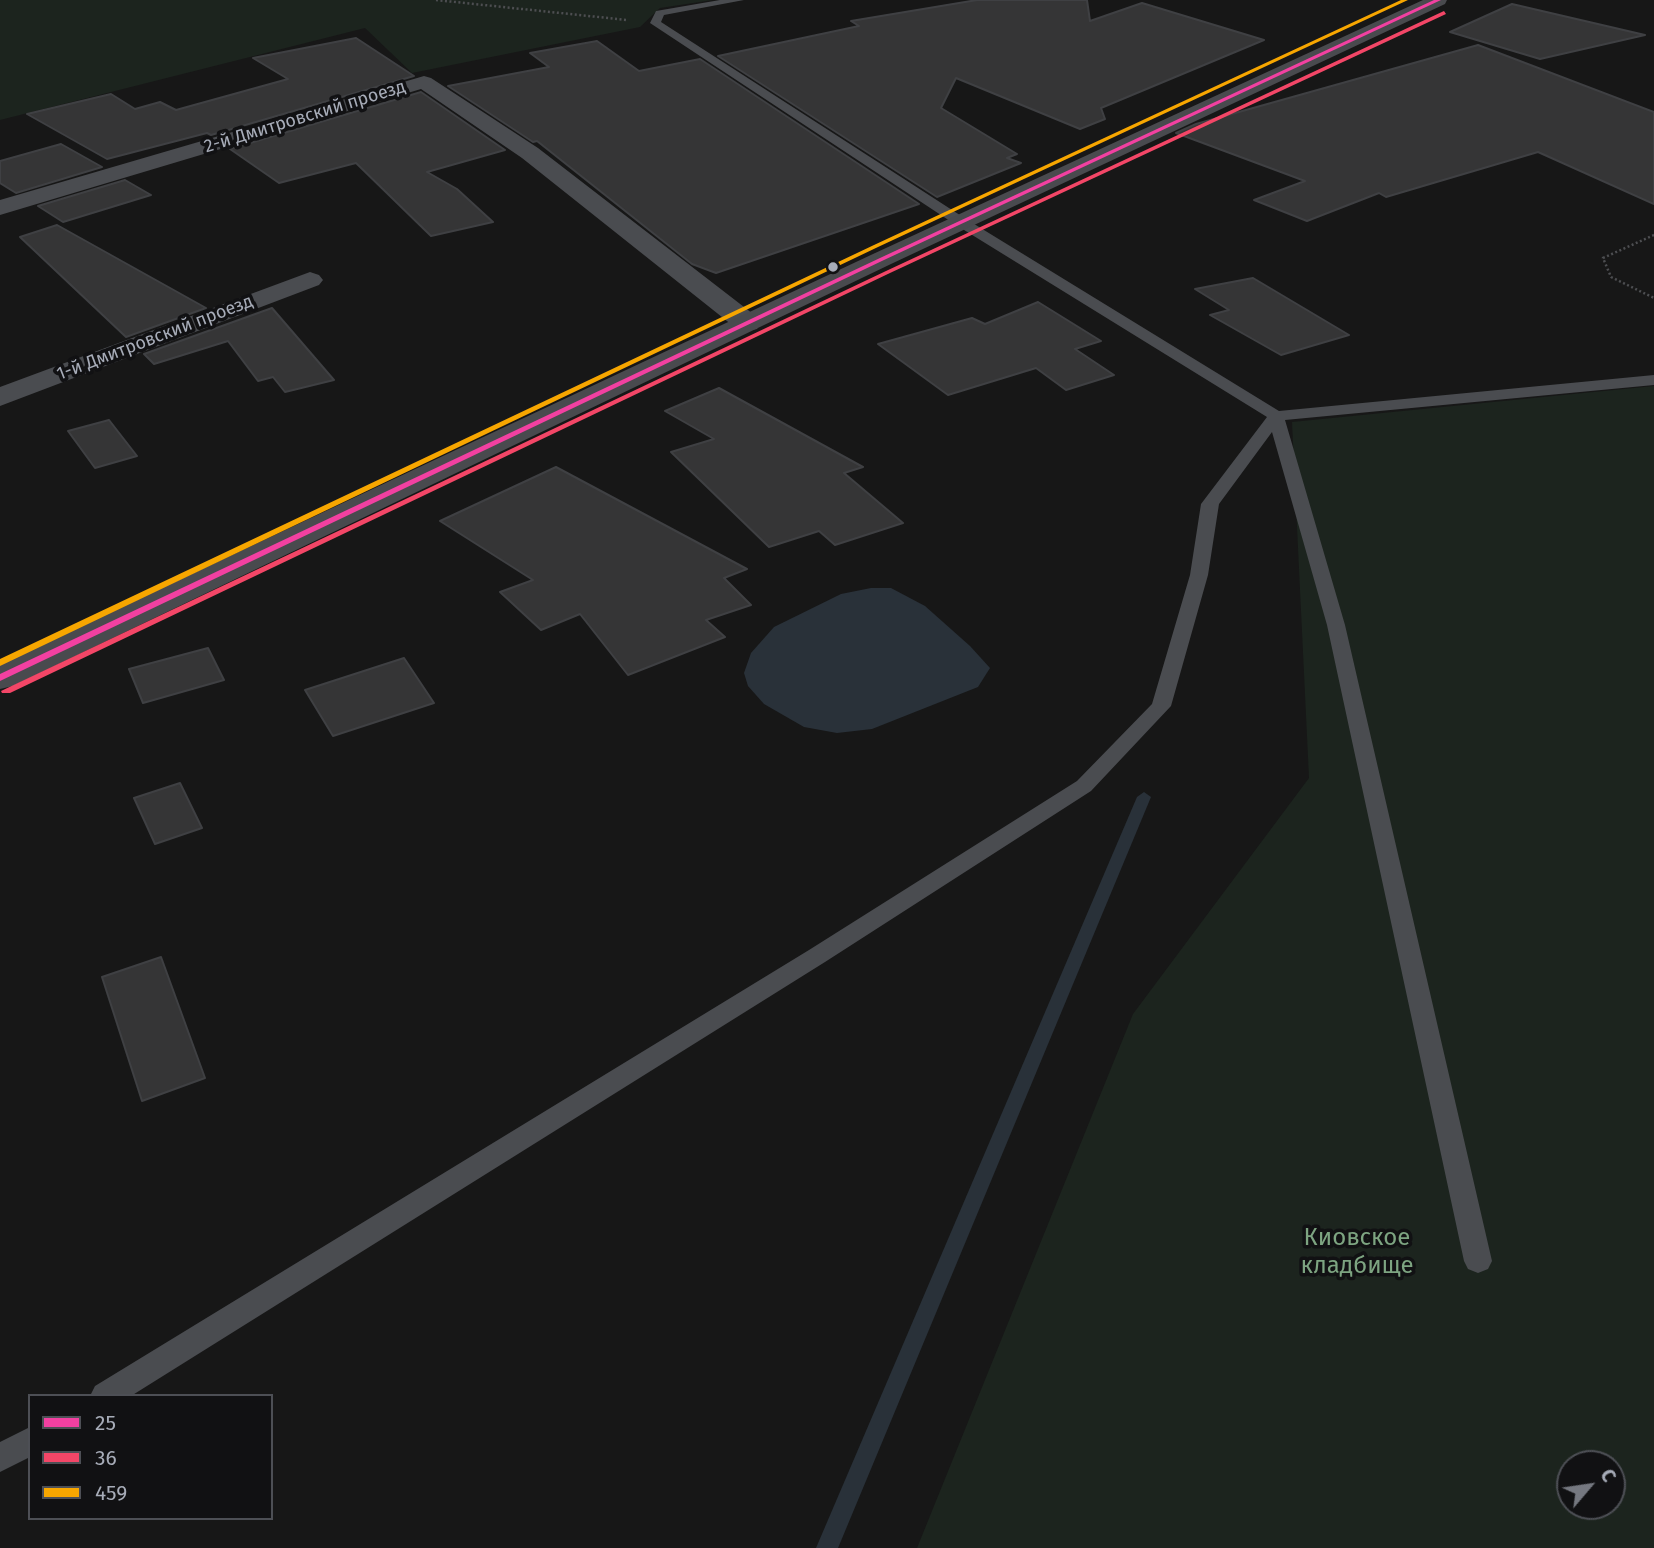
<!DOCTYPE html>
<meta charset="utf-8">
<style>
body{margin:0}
#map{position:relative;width:1654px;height:1548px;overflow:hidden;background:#171717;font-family:"Fira Sans",sans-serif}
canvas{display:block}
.legend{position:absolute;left:28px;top:1394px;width:245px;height:126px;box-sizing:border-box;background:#111113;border:2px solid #4d4f55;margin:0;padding:9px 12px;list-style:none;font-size:21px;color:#a7acb8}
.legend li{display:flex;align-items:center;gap:14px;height:35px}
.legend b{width:35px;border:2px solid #4d4f55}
.north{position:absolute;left:1556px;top:1450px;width:70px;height:70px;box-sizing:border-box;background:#111113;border:2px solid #4d4f55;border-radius:50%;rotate:61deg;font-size:19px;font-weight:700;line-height:28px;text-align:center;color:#a7acb8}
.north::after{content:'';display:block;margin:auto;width:24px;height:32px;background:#757880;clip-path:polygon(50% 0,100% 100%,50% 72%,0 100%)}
</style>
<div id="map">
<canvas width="1654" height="1548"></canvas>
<ul class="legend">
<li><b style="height:9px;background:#f240a1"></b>25</li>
<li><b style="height:9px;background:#f34667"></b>36</li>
<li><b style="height:9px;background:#f7a600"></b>459</li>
</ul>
<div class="north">С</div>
</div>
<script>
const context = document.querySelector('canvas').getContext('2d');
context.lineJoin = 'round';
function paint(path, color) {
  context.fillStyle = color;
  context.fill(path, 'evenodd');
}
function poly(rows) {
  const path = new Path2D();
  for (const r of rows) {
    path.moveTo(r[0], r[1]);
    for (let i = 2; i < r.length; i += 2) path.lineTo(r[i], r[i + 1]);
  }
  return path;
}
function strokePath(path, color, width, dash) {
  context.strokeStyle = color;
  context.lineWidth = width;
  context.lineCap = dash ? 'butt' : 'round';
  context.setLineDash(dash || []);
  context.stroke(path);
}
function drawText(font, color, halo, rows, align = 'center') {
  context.font = font + ' "Fira Sans",sans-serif';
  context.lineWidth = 7;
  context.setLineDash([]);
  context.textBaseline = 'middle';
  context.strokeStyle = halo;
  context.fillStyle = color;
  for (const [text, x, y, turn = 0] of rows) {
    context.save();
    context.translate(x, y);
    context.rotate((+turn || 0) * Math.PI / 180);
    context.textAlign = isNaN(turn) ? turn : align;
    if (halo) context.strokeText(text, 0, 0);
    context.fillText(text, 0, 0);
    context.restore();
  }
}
paint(poly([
 [0,0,713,0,660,8,640,27,412,73,365,28,0,120],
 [1654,386,1654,1548,917,1548,1133,1014,1309,778,1292,422],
 [1570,1464,1612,1464,1612,1506,1570,1506]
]), '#1c241e');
paint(poly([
 [871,588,891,588,925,606,970,646,990,668,978,687,872,729,837,733,804,727,764,704,748,686,744,673,751,653,774,627,841,594]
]), '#293139');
paint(poly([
 [1144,792,1151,797,838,1548,816,1548,1137,797,1144,792]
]), '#293139');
const building = poly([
 [977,0,1087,0,1090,21,1142,3,1264,40,1101,108,1105,119,1080,129,956,78,941,108,1017,154,1007,158,1021,163,937,197,718,56,859,26,851,21,977,0],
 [1512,4,1645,35,1540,59,1450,32,1512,4],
 [356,38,414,76,211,135,207,133,107,159,27,114,111,94,135,109,160,102,176,110,288,79,253,58,356,38],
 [597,41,639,71,700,59,919,204,716,273,692,264,537,141,533,142,448,86,549,67,530,53,597,41],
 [1478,45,1654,112,1654,204,1538,152,1386,197,1379,193,1307,221,1254,200,1305,181,1176,133,1196,124,1478,45],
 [421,92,505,150,427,172,457,189,493,222,431,236,356,163,279,183,230,149,421,92],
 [61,144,102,167,16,193,0,183,0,161,61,144],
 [125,180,151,195,63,222,38,206,125,180],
 [57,225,206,308,126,337,20,237,57,225],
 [1253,278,1349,335,1281,355,1210,315,1229,310,1195,289,1253,278],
 [1038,302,1101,341,1075,349,1114,375,1066,390,1036,368,948,395,878,344,972,318,985,324,1038,302],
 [272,308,334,380,285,392,273,377,258,381,228,341,154,364,144,354,272,308],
 [719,388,863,467,844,473,903,523,835,545,819,531,769,547,671,452,714,439,665,411,719,388],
 [109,420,137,456,95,468,68,431,109,420],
 [556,467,747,569,724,578,751,605,706,620,725,637,628,675,580,614,541,630,500,592,533,580,440,521,556,467],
 [208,648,224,680,143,703,129,669,208,648],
 [404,658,434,703,333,736,305,690,404,658],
 [180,783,202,828,155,844,134,798,180,783],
 [161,957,205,1078,142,1101,102,977,161,957]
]);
paint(building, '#353536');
strokePath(building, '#3f4043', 2);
strokePath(poly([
 [436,0,627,20],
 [1654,235,1603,258,1611,277,1654,298]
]), '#4d4e51', 2.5, [2, 2.5]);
paint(poly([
 [720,0,744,0,664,15,661,22,966,219,1279,411,1654,375,1654,385,1285,420,1345,625,1492,1261,1488,1269,1478,1273,1468,1269,1464,1261,1327,625,1272,432,1219,504,1208,575,1171,706,1091,791,825,962,131,1396,90,1396,95,1386,809,950,1077,781,1152,704,1190,575,1201,504,1267,417,956,225,650,23,656,11,720,0],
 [30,1427,30,1457,0,1472,0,1442,30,1427]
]), '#4a4c50');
paint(poly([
 [424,76,431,78,538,148,757,317,761,323,757,329,747,331,737,329,522,158,421,89,0,215,0,200,424,76],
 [310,272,319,275,323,280,319,285,0,406,0,387,310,272]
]), '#4a4c50');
paint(poly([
 [1423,0,1447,0,1445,4,891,264,13,686,0,689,0,664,873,254,1423,0]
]), '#494a4e');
paint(poly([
 [1434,0,1441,0,884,260,0,681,0,674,880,258,1434,0]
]), '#f240a1');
paint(poly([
 [1444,11,1446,14,890,273,10,693,2,693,1,691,886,271,1444,11]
]), '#f34667');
paint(poly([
 [1401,0,1408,0,878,247,0,666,0,659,874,245,1401,0]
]), '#f7a600');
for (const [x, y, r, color] of [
 [833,267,6,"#a7acb8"]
]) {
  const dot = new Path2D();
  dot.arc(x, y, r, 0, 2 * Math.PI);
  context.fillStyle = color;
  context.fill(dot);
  strokePath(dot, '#111113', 2.5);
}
drawText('18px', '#a7acb8', '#111113', [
 ["2-й Дмитровский проезд",305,117,-17],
 ["1-й Дмитровский проезд",155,338,-21]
]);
drawText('24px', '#7da481', '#111113', [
 ["Киовское",1357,1238],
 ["кладбище",1357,1266]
]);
</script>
